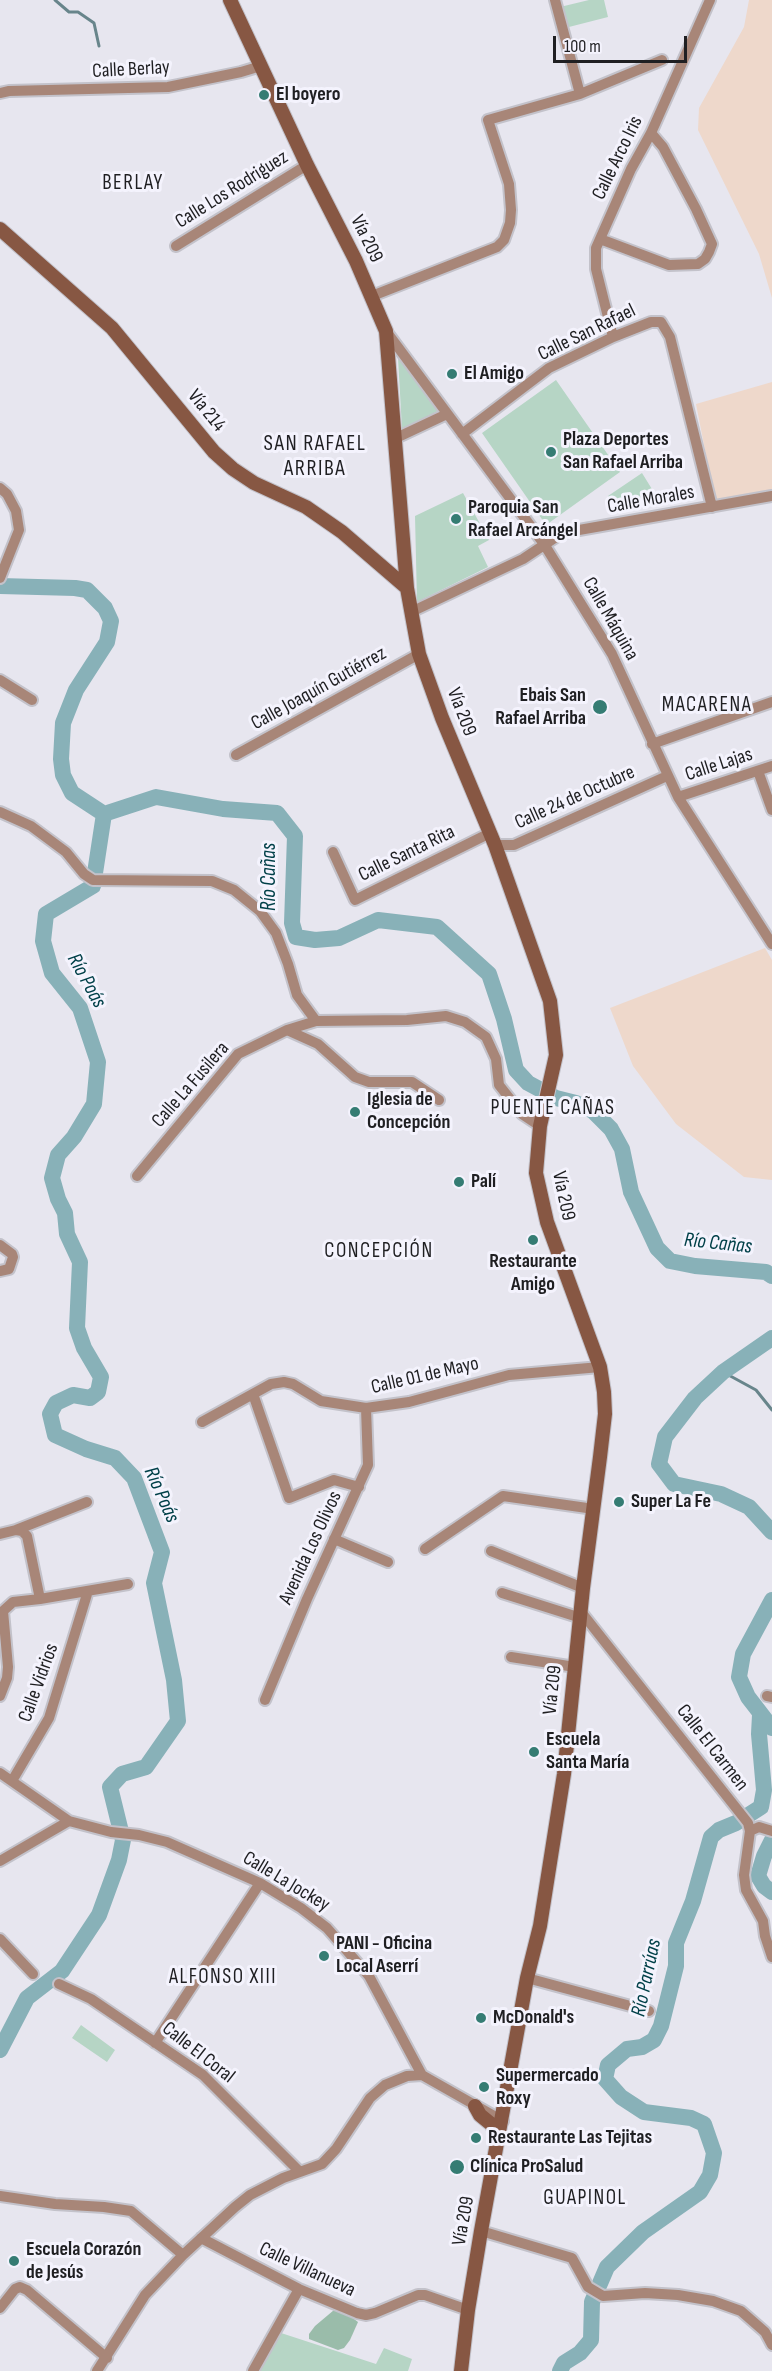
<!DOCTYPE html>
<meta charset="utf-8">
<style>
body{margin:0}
#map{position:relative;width:772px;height:2371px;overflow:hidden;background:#e7e6ef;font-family:"Sofia Sans Condensed",sans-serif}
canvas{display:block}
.scale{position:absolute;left:553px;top:36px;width:134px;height:27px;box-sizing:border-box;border:3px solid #1f1f22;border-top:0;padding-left:8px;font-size:18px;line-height:21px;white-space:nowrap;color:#1f1f22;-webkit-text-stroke:4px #f4f3fd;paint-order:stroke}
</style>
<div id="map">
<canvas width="772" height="2371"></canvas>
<div class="scale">100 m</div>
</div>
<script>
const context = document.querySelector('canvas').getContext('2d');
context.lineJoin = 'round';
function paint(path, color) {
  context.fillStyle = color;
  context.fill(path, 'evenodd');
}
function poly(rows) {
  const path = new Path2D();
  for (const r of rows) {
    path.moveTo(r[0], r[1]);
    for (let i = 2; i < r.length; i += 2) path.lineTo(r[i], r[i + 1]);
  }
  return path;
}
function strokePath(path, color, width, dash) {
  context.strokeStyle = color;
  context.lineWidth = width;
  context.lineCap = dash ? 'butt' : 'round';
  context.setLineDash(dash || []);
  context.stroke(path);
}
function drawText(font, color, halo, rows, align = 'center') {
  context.font = font + ' "Sofia Sans Condensed",sans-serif';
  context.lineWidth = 6;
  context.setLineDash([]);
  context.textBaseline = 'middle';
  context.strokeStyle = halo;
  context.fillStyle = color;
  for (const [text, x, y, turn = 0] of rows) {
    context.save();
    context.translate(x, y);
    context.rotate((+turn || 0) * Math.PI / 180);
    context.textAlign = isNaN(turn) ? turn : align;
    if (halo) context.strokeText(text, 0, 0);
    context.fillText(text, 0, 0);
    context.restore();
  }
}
paint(poly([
 [749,0,772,0,772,298,759,254,698,130,699,108,744,27],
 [772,382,772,490,715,501,696,404],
 [765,948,772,960,772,1180,744,1177,676,1124,633,1066,610,1008]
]), '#eed8cb');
paint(poly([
 [589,0,604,0,608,17,565,28,560,7],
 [398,358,440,410,402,429],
 [556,380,620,472,546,525,482,433],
 [642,473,655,494,629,510,620,512,608,496],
 [463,493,489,540,478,546,488,567,417,602,415,516],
 [81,2025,115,2050,107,2062,72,2038],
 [278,2332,376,2364,384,2348,412,2359,408,2371,259,2371]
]), '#b6d5c5');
paint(poly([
 [334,2310,346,2313,358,2322,350,2340,344,2348,338,2350,309,2339,309,2334,315,2326]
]), '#9abcaa');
strokePath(poly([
 [55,0,69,12,78,12,94,23,99,46],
 [723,1372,756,1390,772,1410]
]), '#68858b', 3);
strokePath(poly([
 [0,586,75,588,87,590,105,608,111,621,107,642,76,690,63,723,61,759,63,775,72,793,104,814],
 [104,814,156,797,223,809,277,813,295,836,292,923,296,937,315,940,339,938,378,920,437,927,489,974,504,1019,516,1070,528,1083,556,1098,576,1103,593,1111,611,1129,622,1149,631,1192,657,1248,670,1261,695,1266,766,1272,772,1276],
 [772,1338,723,1372,695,1398,665,1437,659,1464,674,1484,721,1494,749,1507,772,1532],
 [772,1600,743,1654,739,1677,748,1697,772,1728],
 [772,1840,764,1856,758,1876,764,1886,772,1892],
 [0,2050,27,1998,62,1971,99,1915,119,1860,123,1840,110,1787,122,1774,146,1767,178,1721,174,1680,154,1583,162,1552,134,1478,115,1458,86,1449,55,1435,50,1414,56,1403,73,1395,90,1398,98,1392,101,1377,84,1348,77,1328,80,1262,67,1234,65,1213,58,1199,52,1178,58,1155,74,1137,94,1104,98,1062,80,1008,52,973,43,941,46,914,93,886,104,814],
 [560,2371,564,2363,580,2353,591,2340,592,2302,607,2267,643,2232,700,2192,710,2175,714,2153,704,2124,691,2118,644,2112,621,2097,605,2079,608,2065,627,2049,642,2047,654,2040,661,2026,676,1966,676,1943,693,1901,711,1837,719,1830,736,1823,761,1807,764,1790,759,1734,760,1715]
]), '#88b1b8', 16);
const street = poly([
 [555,0,580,94],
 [0,93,9,91,168,87,241,72,261,66],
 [600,239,669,265,698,264,705,259,709,252,712,244,696,209,663,147,651,133],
 [176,246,307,165],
 [372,296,497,247,504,240,510,223,511,210,509,184,488,120,580,94,662,60],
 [386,331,544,544,612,654,678,797,772,944],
 [613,337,596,269,596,248,631,169,651,133,710,0],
 [462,434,549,368,613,337,651,322,661,322,670,337,712,507],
 [394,439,447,414],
 [0,488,7,494,16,511,19,530,0,578],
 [411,612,523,559,562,533,772,496],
 [0,680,32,700],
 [652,744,772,702],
 [236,755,419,654],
 [758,771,772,810],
 [678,797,772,766],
 [0,812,31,826,66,852,84,874,93,880,212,881,234,890,260,911,276,933,288,964,297,995,316,1021],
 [495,845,514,845,667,776],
 [333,852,355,900,490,833],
 [287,1030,318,1044,355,1077,369,1082,412,1082,439,1100],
 [137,1176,238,1054,287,1030,316,1021,407,1020,446,1016,465,1022,486,1037,496,1059,499,1085,522,1114,540,1126],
 [0,1245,12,1254,13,1257,9,1269,0,1271],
 [253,1394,289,1498,334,1480,359,1487],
 [202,1422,271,1384,284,1382,293,1384,321,1401,366,1408,409,1402,509,1375,600,1367],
 [16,1530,22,1531,27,1536,40,1599,128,1584],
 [0,1534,16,1530,87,1502],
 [334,1539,388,1562],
 [425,1549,503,1496,594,1509],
 [491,1551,583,1588],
 [502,1593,581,1618],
 [582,1613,748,1823,750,1831,744,1875,746,1890,763,1921,765,1936,772,1957],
 [511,1657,575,1667],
 [0,1696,7,1678,8,1667,3,1611,13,1602,40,1599],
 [767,1696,772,1697],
 [265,1700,307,1599,368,1465,366,1408],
 [0,1773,69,1821,111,1832,139,1835,167,1842,260,1883,301,1908,327,1928,369,1976,422,2075],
 [12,1781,49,1718,88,1591],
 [750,1831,759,1827,772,1831],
 [0,1861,69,1821],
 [0,1939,33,1974],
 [527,1978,649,2011],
 [59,1984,91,1999,203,2075,300,2172],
 [155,2043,260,1883],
 [0,2196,55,2204,104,2207,131,2211,183,2255],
 [481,2231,572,2258,588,2287,603,2296,645,2293,678,2295,713,2301,741,2311,765,2332,772,2345],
 [201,2238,299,2289,357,2313,366,2315,375,2313,418,2295,425,2295,468,2310],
 [0,2308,15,2289,20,2287,27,2290,107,2358],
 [97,2371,145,2295,183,2255,235,2207,250,2195,283,2178,322,2164,336,2149,370,2098,385,2085,407,2076,422,2075,503,2121],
 [253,2371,299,2289]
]);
const secondary = poly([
 [230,0,307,165,356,261,386,331,407,588,419,654,442,718,495,845,550,1001,556,1055,540,1126,536,1173,547,1222,600,1367,604,1392,605,1414,600,1457,583,1588,564,1774,540,1926,527,1978,481,2231,468,2310,461,2371],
 [0,229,112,328,214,452,233,469,254,483,306,507,342,532,407,588],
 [475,2106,480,2115,491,2124,500,2138]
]);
strokePath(street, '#c3c2ca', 14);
strokePath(secondary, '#c3c2ca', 16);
strokePath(street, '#a88678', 10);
strokePath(secondary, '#875743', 14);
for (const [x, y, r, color] of [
 [264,95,6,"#357c73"],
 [452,374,6,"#357c73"],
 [551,452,6,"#357c73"],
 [456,519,6,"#357c73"],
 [600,707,8,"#357c73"],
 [355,1112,6,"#357c73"],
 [459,1182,6,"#357c73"],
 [533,1240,6,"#357c73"],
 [619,1502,6,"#357c73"],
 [534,1752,6,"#357c73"],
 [324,1956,6,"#357c73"],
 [481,2018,6,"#357c73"],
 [484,2087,6,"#357c73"],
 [476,2138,6,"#357c73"],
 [457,2167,8,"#357c73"],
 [14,2261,6,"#357c73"]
]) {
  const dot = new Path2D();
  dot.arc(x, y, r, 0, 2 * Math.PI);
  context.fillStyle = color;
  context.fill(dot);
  strokePath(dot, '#f4f3fd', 2);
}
drawText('20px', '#1f1f22', '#f4f3fd', [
 ["Calle Berlay",131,70,-3],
 ["Calle Arco Iris",618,158,-64],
 ["Calle Los Rodriguez",232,190,-32],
 ["Vía 209",366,239,64],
 ["Calle San Rafael",587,333,-26],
 ["Vía 214",206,411,51],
 ["Calle Morales",651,500,-10],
 ["Calle Máquina",610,619,60],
 ["Calle Joaquín Gutiérrez",319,689,-29],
 ["Vía 209",461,712,69],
 ["Calle Lajas",719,765,-18],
 ["Calle 24 de Octubre",575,798,-24],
 ["Calle Santa Rita",407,854,-26],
 ["Calle La Fusilera",191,1085,-49],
 ["Vía 209",563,1196,78],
 ["Calle 01 de Mayo",425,1376,-13],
 ["Avenida Los Olivos",311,1548,-65],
 ["Calle Vidrios",39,1683,-70],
 ["Vía 209",553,1690,-84],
 ["Calle El Carmen",712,1748,52],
 ["Calle La Jockey",286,1882,31],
 ["Calle El Coral",198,2053,38],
 ["Vía 209",464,2221,-80],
 ["Calle Villanueva",307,2270,25]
]);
drawText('bold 20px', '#1f1f22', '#f4f3fd', [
 ["El boyero",276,95],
 ["El Amigo",464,374],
 ["Plaza Deportes",563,440],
 ["San Rafael Arriba",563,463],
 ["Paroquia San",468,508],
 ["Rafael Arcángel",468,531],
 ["Ebais San",586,696,"right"],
 ["Rafael Arriba",586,719,"right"],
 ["Iglesia de",367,1100],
 ["Concepción",367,1123],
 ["Palí",471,1182],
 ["Restaurante",533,1262,"center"],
 ["Amigo",533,1285,"center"],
 ["Super La Fe",631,1502],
 ["Escuela",546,1740],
 ["Santa María",546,1763],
 ["PANI - Oficina",336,1944],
 ["Local Aserrí",336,1967],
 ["McDonald's",493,2018],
 ["Supermercado",496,2076],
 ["Roxy",496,2099],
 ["Restaurante Las Tejitas",488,2138],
 ["Clínica ProSalud",470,2167],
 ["Escuela Corazón",26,2250],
 ["de Jesús",26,2273]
], 'left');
context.letterSpacing = '1.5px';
drawText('21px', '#1f1f22', '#f4f3fd', [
 ["BERLAY",133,184],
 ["MACARENA",707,706],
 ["PUENTE CAÑAS",553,1109],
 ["CONCEPCIÓN",379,1252],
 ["ALFONSO XIII",223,1978],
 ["GUAPINOL",585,2199]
]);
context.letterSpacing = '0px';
drawText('italic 21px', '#004048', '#f4f3fd', [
 ["Río Cañas",270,877,-90],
 ["Río Poás",86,981,61],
 ["Río Cañas",718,1244,6],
 ["Río Poás",161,1495,66],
 ["Río Parrúas",647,1978,-78]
]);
context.letterSpacing = '1.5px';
drawText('22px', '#1f1f22', '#f4f3fd', [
 ["SAN RAFAEL",315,444],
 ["ARRIBA",315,469]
]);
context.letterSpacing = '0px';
</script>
